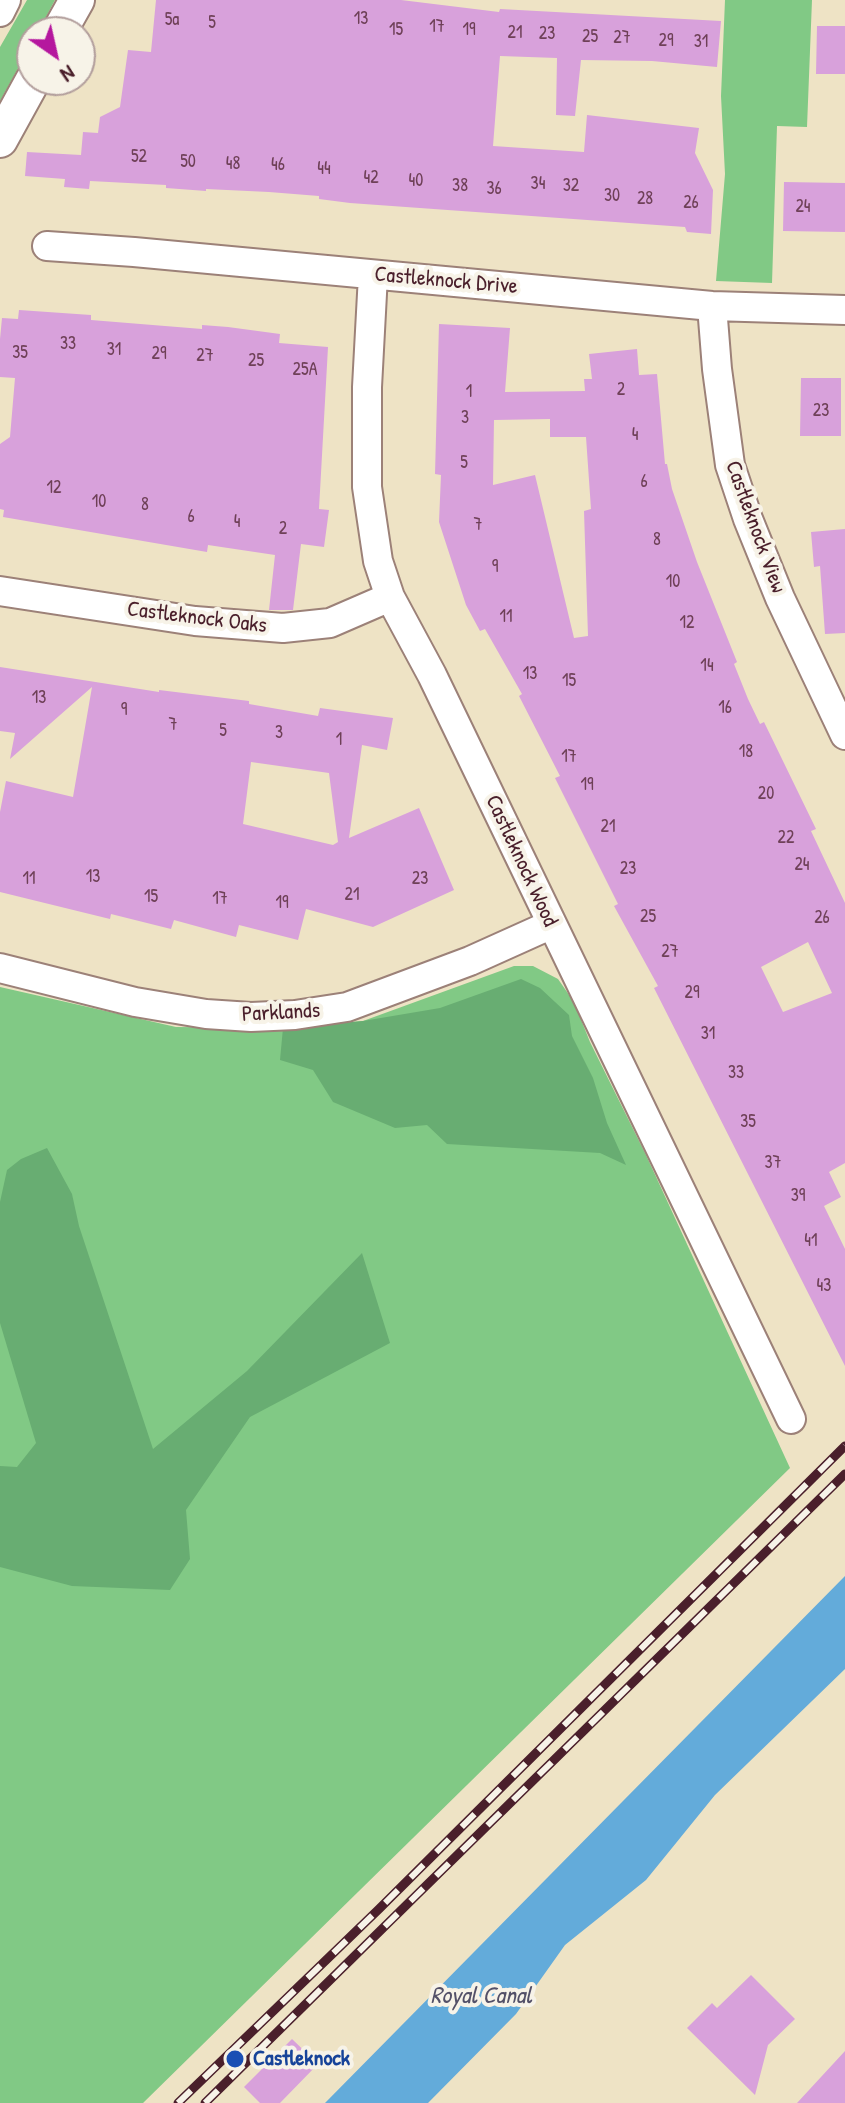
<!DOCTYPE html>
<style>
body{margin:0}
#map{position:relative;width:845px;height:2103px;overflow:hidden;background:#eee3c5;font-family:"Patrick Hand",sans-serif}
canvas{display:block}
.north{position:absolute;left:16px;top:16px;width:80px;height:80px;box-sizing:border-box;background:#f7f3e8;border:2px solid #b29e9c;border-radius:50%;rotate:146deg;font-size:22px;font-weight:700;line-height:32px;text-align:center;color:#4a1f2b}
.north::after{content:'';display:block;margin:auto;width:28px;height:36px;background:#b5179e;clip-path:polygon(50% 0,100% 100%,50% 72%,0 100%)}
</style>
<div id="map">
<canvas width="845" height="2103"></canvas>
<div class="north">N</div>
</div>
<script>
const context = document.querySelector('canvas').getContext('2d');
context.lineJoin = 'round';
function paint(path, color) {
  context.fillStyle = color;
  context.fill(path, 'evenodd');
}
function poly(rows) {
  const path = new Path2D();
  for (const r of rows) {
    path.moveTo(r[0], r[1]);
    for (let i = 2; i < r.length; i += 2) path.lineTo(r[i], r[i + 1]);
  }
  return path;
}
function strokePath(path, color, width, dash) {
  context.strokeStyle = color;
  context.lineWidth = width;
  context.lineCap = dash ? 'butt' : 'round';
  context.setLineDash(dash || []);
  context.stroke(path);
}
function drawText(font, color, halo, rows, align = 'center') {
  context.font = font + ' "Patrick Hand",sans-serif';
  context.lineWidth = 8;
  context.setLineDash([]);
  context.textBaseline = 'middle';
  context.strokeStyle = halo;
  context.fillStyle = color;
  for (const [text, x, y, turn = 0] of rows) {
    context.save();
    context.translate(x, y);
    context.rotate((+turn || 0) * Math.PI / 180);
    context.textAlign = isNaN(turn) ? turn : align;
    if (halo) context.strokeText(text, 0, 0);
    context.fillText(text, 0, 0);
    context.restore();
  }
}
paint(poly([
 [27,0,55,0,38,32,32,32,32,43,0,101,0,47],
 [725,0,812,0,807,127,777,126,772,283,716,281,725,174,721,96],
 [514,966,533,966,558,979,574,1002,590,1042,646,1155,790,1468,143,2103,0,2103,0,987,176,1027,283,1028,363,1021]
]), '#81c985');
paint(poly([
 [521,979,540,988,569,1015,572,1036,593,1078,607,1123,626,1165,600,1153,447,1144,427,1125,395,1128,333,1102,313,1070,280,1060,283,1028,363,1021,440,1008],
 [47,1148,72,1194,79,1226,153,1449,247,1371,362,1253,390,1343,250,1417,186,1510,190,1559,170,1590,72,1586,0,1567,0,1466,17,1467,36,1443,0,1323,0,1202,7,1170,21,1159]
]), '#68ad72');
paint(poly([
 [845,1576,845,1669,715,1795,646,1880,565,1945,516,2014,428,2103,325,2103]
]), '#63abda');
paint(poly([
 [156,0,401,0,499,12,500,9,721,21,717,67,652,61,581,60,575,116,556,115,557,58,500,56,493,146,584,152,587,115,699,128,695,153,713,190,711,234,687,232,685,227,350,203,319,199,319,196,269,192,206,189,206,191,166,188,166,185,90,181,89,189,64,187,65,179,25,176,27,152,81,155,83,132,98,133,100,117,120,107,128,50,151,52],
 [817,26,845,26,845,74,816,74],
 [784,182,845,183,845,232,783,231],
 [19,310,91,315,91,320,202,329,202,325,228,327,280,334,279,343,328,347,319,509,329,510,324,547,301,544,293,610,269,610,275,555,208,545,207,552,3,517,4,510,0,509,0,444,10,437,15,378,0,377,0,339,2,318,18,319],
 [439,324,510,328,505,392,585,391,584,379,592,379,589,354,637,349,639,375,657,374,665,464,667,464,672,489,697,562,737,662,734,664,748,699,760,724,764,722,816,829,811,831,845,903,845,1163,829,1172,841,1197,824,1206,845,1249,845,1366,654,988,658,986,614,906,618,904,555,778,560,776,519,696,522,694,485,629,480,631,466,605,439,522,441,475,435,474],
 [550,419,550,437,586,437,591,509,584,511,588,636,574,638,535,475,493,485,494,420],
 [808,942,832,993,783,1012,761,967],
 [801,378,841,378,841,436,800,436],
 [845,529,845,633,825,634,820,566,814,567,811,532],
 [0,667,159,692,159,690,249,701,249,704,318,716,320,708,393,718,387,750,362,745,349,838,419,808,454,890,373,927,306,909,298,940,239,925,236,937,174,920,171,929,111,914,110,919,0,892,0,812,6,781,73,797,92,687,10,759,15,733,0,731],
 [251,762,329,773,338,842,333,845,243,824],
 [751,1975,795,2019,768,2045,755,2095,687,2028,712,2003,717,2008],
 [292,2039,318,2064,280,2103,260,2103,244,2087],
 [845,2051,845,2103,797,2103]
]), '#d8a1db');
const minor = poly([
 [0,12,6,0],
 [47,246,134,252,712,306,845,310],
 [373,275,367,387,367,487,378,561,390,597,432,675,791,1419],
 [712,306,717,369,730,465,748,519,780,598,845,735],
 [0,591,195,621,283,628,330,623,390,597],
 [0,968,135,1002,206,1014,251,1017,295,1015,347,1007,470,961,550,925]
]);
const tertiary = poly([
 [59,32,77,0],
 [0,140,33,80]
]);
strokePath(minor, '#9c8178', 32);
strokePath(tertiary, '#9c8178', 38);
strokePath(minor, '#fff', 28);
strokePath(tertiary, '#fff', 34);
const rail = poly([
 [178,2103,379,1909,845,1446],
 [205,2103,845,1474]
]);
strokePath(rail, '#4a1f2b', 9);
strokePath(rail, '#f7f3e8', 6, [18]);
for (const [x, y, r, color] of [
 [235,2059,10,"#1a4fb4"]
]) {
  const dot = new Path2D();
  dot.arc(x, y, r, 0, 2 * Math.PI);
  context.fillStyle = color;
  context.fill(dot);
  strokePath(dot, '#f7f3e8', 3);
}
drawText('18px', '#6e4057', null, [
 ["13",361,19],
 ["5a",172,20],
 ["5",212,23],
 ["17",437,27],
 ["15",396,30],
 ["19",469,30],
 ["21",515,33],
 ["23",547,34],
 ["25",590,37],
 ["27",622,38],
 ["29",666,41],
 ["31",701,42],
 ["52",139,157],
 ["50",188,162],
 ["48",233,164],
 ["46",278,165],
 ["44",324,169],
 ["42",371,178],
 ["40",416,181],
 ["34",538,184],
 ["38",460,186],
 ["32",571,186],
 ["36",494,189],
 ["30",612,196],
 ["28",645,199],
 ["26",691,203],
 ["24",803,207],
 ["33",68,344],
 ["31",114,350],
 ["35",20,353],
 ["29",159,354],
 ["27",205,356],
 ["25",256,361],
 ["25A",305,370],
 ["2",621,390],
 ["1",469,392],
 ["23",821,411],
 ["3",465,418],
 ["4",635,435],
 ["5",464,463],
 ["6",644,482],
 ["12",54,488],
 ["10",99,502],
 ["8",145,505],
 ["6",191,517],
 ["4",237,522],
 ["7",478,525],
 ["2",283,529],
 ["8",657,540],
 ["9",495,567],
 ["10",673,582],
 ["11",506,617],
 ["12",687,623],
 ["14",707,666],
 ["13",530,674],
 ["15",569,681],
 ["13",39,698],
 ["16",725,708],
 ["9",124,710],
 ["7",173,725],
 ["5",223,731],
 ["3",279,733],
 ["1",339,740],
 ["18",746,752],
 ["17",569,757],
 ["19",587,785],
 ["20",766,794],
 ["21",608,827],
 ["22",786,838],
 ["24",802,865],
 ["23",628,869],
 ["13",93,877],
 ["11",29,879],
 ["23",420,879],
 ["21",352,895],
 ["15",151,897],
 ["17",220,899],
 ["19",282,903],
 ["25",648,917],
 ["26",822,918],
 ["27",670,952],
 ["29",692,993],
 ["31",708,1034],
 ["33",736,1073],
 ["35",748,1122],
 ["37",773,1163],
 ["39",798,1196],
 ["41",811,1241],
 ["43",824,1286]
]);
drawText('22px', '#4a1f2b', '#f7f3e8', [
 ["Castleknock Drive",446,281,5],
 ["Castleknock View",755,527,70],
 ["Castleknock Oaks",197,618,7],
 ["Castleknock Wood",521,861,65],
 ["Parklands",281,1013,-3]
]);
drawText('bold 22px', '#164399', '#f7f3e8', [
 ["Castleknock",253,2059]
], 'left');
drawText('italic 24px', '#535068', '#f7f3e8', [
 ["Royal Canal",481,1997]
]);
</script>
